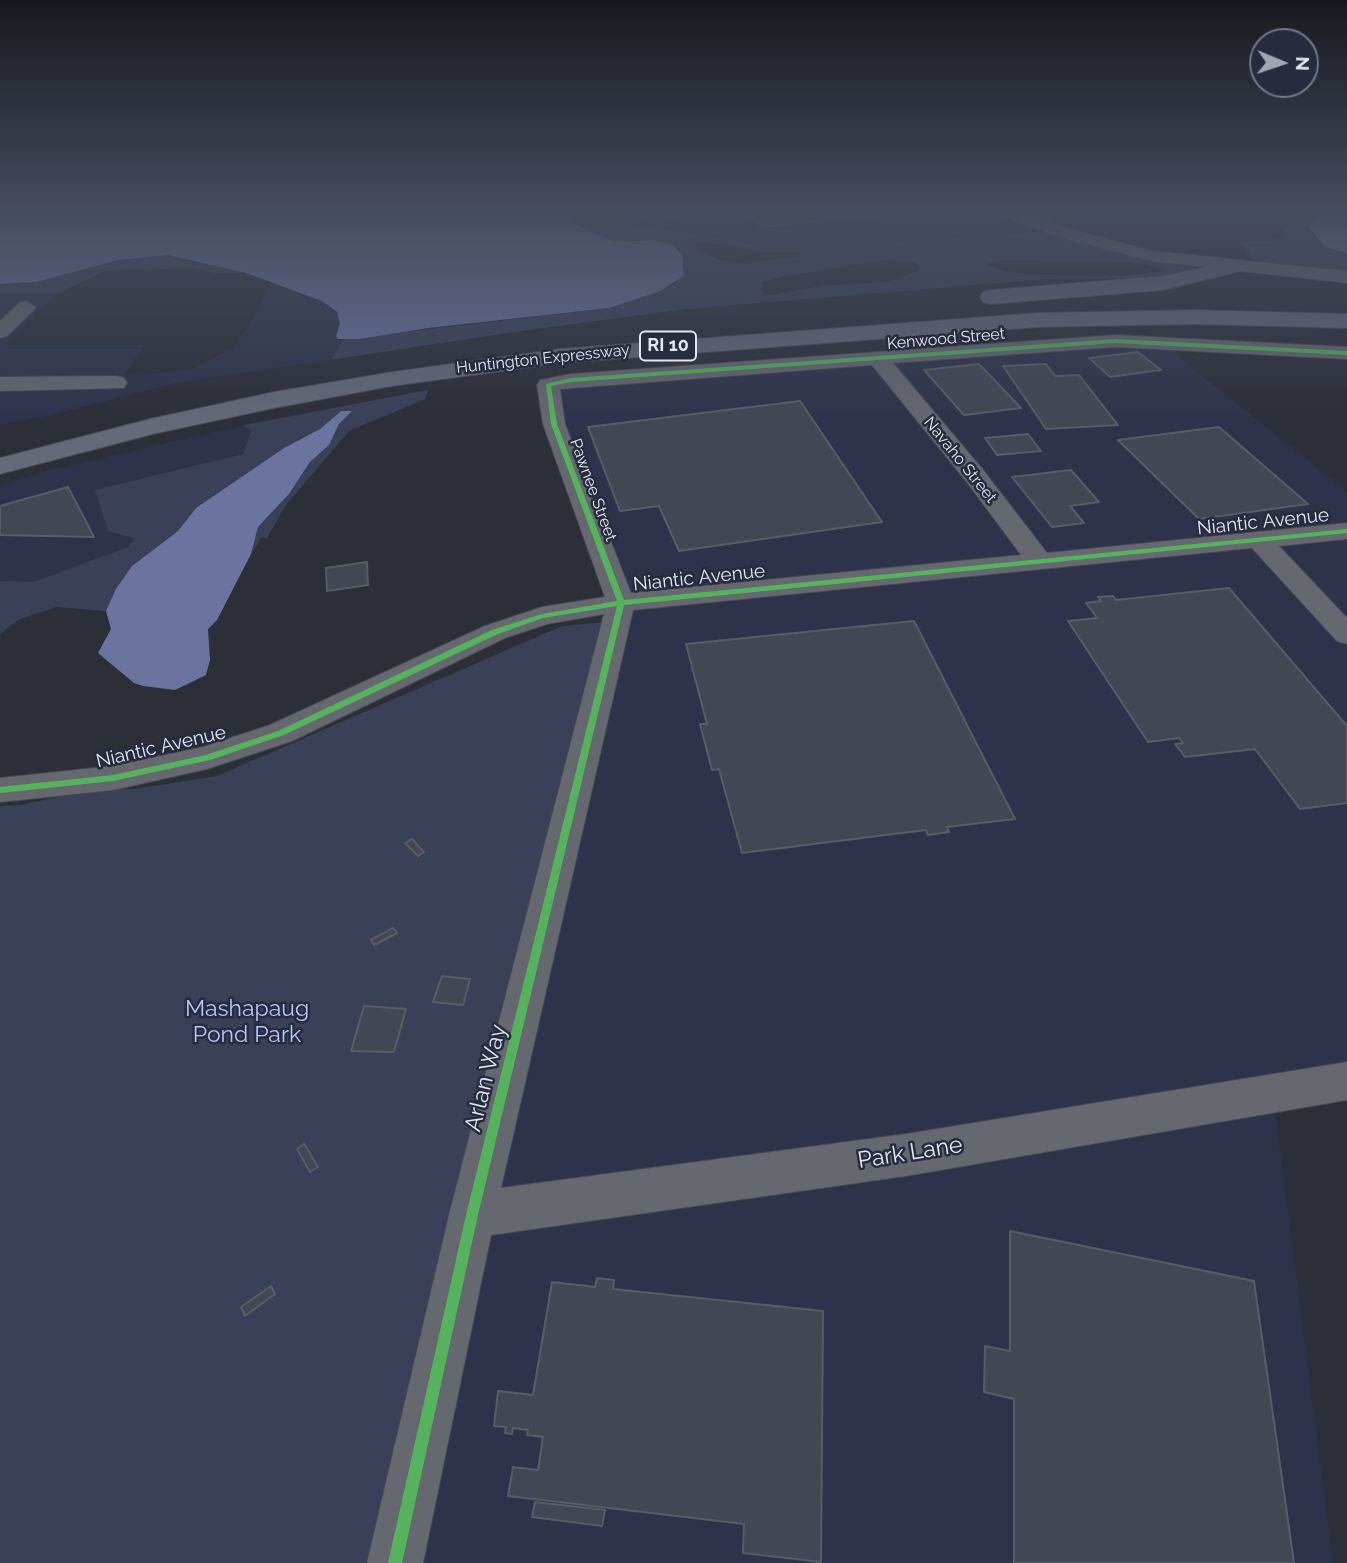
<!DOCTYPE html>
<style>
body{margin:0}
#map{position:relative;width:1347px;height:1563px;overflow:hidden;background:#2c2e38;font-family:Raleway,sans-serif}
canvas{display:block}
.north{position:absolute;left:1249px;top:28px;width:70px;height:70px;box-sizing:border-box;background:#262b3e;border:2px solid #727687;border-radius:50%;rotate:92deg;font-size:19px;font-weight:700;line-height:28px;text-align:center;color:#e3e7f4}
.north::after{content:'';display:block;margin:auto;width:24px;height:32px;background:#a3a6b2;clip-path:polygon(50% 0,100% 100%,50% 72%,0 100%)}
</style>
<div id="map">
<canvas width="1347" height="1563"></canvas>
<div class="north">N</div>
</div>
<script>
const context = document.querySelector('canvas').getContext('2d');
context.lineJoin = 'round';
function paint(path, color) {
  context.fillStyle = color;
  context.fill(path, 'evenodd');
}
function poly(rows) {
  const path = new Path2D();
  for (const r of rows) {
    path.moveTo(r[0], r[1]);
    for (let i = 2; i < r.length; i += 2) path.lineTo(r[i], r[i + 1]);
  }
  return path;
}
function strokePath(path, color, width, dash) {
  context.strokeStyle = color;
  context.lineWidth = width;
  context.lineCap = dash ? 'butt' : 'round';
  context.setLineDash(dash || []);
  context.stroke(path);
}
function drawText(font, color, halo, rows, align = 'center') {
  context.font = font + ' Raleway,sans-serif';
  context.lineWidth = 5;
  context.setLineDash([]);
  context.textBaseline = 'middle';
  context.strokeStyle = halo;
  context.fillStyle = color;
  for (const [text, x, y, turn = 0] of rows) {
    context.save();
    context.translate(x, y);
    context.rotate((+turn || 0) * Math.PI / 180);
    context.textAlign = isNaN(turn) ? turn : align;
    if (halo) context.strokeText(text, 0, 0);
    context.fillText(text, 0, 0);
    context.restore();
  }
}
paint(poly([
 [631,208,1298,208,1291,210,1278,234,1023,232,802,250,642,225],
 [272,281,322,301,337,312,340,323,338,338,345,339,330,360,175,383,51,415,0,425,0,294,56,294,5,345,145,345,123,376,191,370,234,347,253,319],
 [1087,343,1172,344,1182,360,1347,492,1347,1079,1272,1087,1333,1563,349,1563,622,607,549,387],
 [244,425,251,431,243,454,100,489,134,538,128,547,33,582,0,581,0,485,46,471]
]), '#2e334b');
paint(poly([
 [516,208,617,208,616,219,626,225,652,227,758,245,842,246,1060,230,1189,262,1198,271,1133,279,1046,279,686,309,514,332,330,360,345,339,609,308,677,283,654,240,615,242,566,220],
 [695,243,711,243,758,252,795,252,800,253,801,256,746,263,720,260,698,250],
 [885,260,916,262,919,270,900,279,882,282,822,286,771,295,763,294,762,290,764,282,780,277],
 [1003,260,1131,262,1158,267,1166,271,1123,276,1037,275,1006,271,986,264],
 [1302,208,1347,208,1316,218,1325,247,1347,253,1347,280,1264,272,1239,242,1271,241,1285,237,1282,231,1289,224,1289,218],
 [155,254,244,273,216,273,194,268,105,271,57,294,0,294,0,284,36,282,118,260],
 [428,390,425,399,349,431,286,505,267,538,262,537,251,554,258,527,289,494,310,462,329,445,339,424,351,412,341,411,320,429,284,448,196,508,178,531,132,566,106,611,56,607,18,620,0,634,0,581,33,582,128,547,134,538,108,531,95,490,243,454,251,431,244,425],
 [605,622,366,1563,0,1563,0,806,21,805,98,788,135,789,217,776,562,626]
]), '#3a4058');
paint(poly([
 [0,208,516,208,566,220,615,242,654,240,673,245,682,255,684,276,658,292,609,308,428,328,359,339,338,339,336,336,340,323,337,312,322,301,246,273,167,255,118,260,36,282,0,284],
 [1347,210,1347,253,1325,247,1309,227,1316,218],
 [341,411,352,411,339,424,329,445,310,462,289,494,258,527,251,554,217,620,208,629,210,660,206,675,175,690,143,686,134,683,98,653,111,629,106,611,116,589,132,566,178,531,196,508,284,448,320,429]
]), '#6a749e');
const building = poly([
 [661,208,743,208,744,209,667,216,661,208],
 [743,208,932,208,934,209,761,227,743,208],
 [1138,352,1161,370,1110,377,1089,358,1138,352],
 [979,364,1021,408,964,415,924,370,979,364],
 [1046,364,1055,376,1079,375,1118,425,1046,429,1003,366,1046,364],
 [800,401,882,522,679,551,659,506,620,511,588,427,800,401],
 [1219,427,1308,504,1199,519,1118,440,1219,427],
 [1028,434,1041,451,997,455,985,438,1028,434],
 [1071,470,1099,502,1070,506,1084,523,1052,527,1012,477,1071,470],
 [68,487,94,537,0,535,0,506,68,487],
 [367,562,368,585,327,591,326,568,367,562],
 [1229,588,1347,726,1347,803,1300,809,1255,749,1185,757,1175,744,1183,743,1179,738,1148,742,1068,621,1097,618,1086,603,1101,601,1098,597,1113,596,1116,600,1229,588],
 [914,621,1015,819,947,827,949,832,928,835,926,830,742,853,719,769,712,770,700,724,707,724,686,644,914,621],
 [412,839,424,852,418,856,405,843,412,839],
 [393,928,397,933,374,945,371,940,393,928],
 [442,976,470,979,463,1005,433,1002,442,976],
 [364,1006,406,1009,394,1052,351,1051,364,1006],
 [304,1144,318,1167,310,1172,297,1149,304,1144],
 [1010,1231,1254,1281,1294,1563,1014,1563,1014,1399,984,1392,985,1346,1010,1351,1010,1231],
 [597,1278,614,1280,613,1289,823,1311,821,1562,743,1553,744,1524,508,1496,513,1467,538,1470,543,1437,527,1435,528,1430,513,1428,512,1434,505,1433,506,1427,494,1426,498,1391,533,1395,552,1282,595,1287,597,1278],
 [271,1286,275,1294,245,1316,241,1307,271,1286],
 [535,1502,605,1510,602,1526,532,1517,535,1502]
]);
paint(building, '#434653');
strokePath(building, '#5a5c65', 2);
const minor = poly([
 [990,208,1013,208,1070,229,1152,251,1347,271,1347,283,1152,261,1058,237,992,212,990,208],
 [26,301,36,307,33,311,7,336,0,338,0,321,19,303,26,301],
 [1115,335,1347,347,1347,359,1115,347,893,363,984,471,1047,553,1347,523,1347,539,1279,546,1347,618,1347,644,1337,641,1252,548,633,610,501,1188,906,1134,1347,1062,1347,1100,906,1176,491,1235,423,1563,367,1563,449,1215,604,614,547,624,505,638,292,741,207,769,113,790,0,802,0,778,113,766,203,747,270,725,485,626,542,607,605,597,543,424,537,385,540,380,571,374,1115,335],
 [872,365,966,481,1021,555,631,593,565,424,560,389,872,365],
 [116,376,124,378,127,383,124,388,0,391,0,377,116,376]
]);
const highway = poly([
 [1238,260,1245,262,1249,266,1245,270,1163,290,991,304,983,302,980,297,983,292,991,290,1163,276,1238,260],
 [1195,310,1347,314,1347,328,1195,324,1038,327,561,363,392,386,274,408,153,434,0,474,0,458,150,419,274,392,392,372,561,349,1038,313,1195,310]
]);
strokePath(minor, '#474952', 2);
strokePath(highway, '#474952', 2);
paint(minor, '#666870');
paint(highway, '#656978');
paint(poly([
 [1115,339,1347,351,1347,355,1115,343,571,382,551,386,557,424,624,600,1347,529,1347,533,624,605,478,1215,402,1563,388,1563,466,1215,617,606,543,618,498,634,284,735,210,760,113,781,0,793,0,787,113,775,206,755,278,731,492,630,542,614,617,601,551,424,546,384,571,378,1115,339]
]), '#56b35d');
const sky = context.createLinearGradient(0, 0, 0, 427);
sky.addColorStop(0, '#18191f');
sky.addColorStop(0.49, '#454c5e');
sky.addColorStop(1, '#454c5e00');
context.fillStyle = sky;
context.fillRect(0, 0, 1347, 427);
drawText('16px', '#e3e7f4', '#262b3e', [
 ["Kenwood Street",946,339,-5],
 ["Huntington Expressway",543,359,-6],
 ["Navaho Street",960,460,51],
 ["Pawnee Street",593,490,70]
]);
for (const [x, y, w] of [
 [668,346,56]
]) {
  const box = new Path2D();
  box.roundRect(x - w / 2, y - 14.5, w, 29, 5);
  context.fillStyle = '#262b3e';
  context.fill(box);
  strokePath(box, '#e3e7f4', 2);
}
drawText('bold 18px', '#e3e7f4', null, [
 ["RI 10",668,346]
]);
drawText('19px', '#e3e7f4', '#262b3e', [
 ["Niantic Avenue",1263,522,-6],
 ["Niantic Avenue",699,578,-6],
 ["Niantic Avenue",161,747,-13]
]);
drawText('23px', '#b7c5fd', '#262b3e', [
 ["Mashapaug",247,1009],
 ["Pond Park",247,1035]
]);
drawText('23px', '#e3e7f4', '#262b3e', [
 ["Arlan Way",486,1078,-76],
 ["Park Lane",910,1153,-9]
]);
</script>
